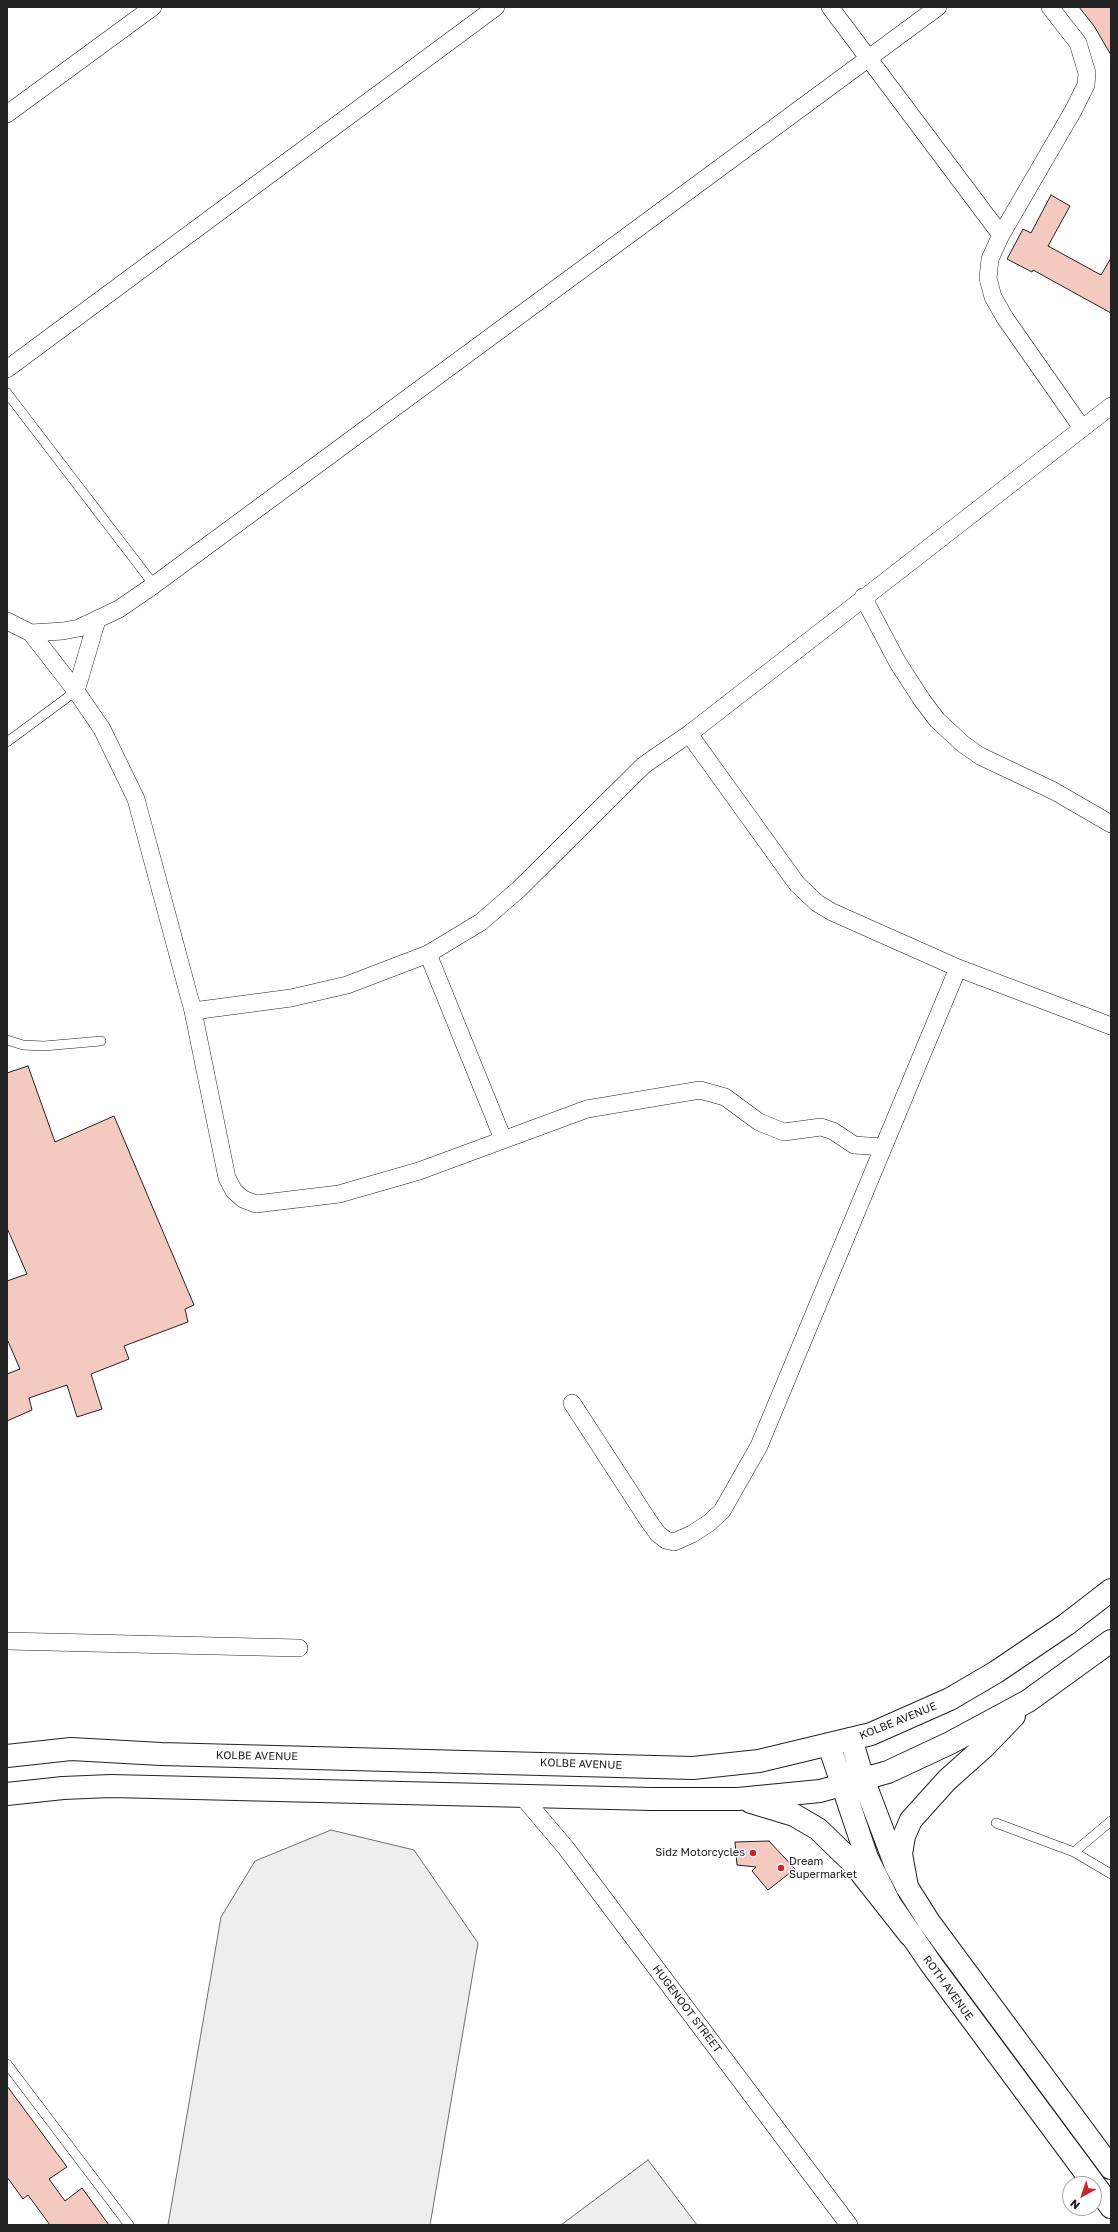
<!DOCTYPE html>
<style>
body{margin:0}
#map{position:relative;width:1118px;height:2232px;overflow:hidden;background:#fff;font-family:"Golos Text",sans-serif}
canvas{display:block}
.frame{position:absolute;inset:0;border:8px solid #222;pointer-events:none}
.north{position:absolute;left:1062px;top:2176px;width:40px;height:40px;box-sizing:border-box;background:#fff;border:1px solid #a7a7a7;border-radius:50%;rotate:220deg;font-size:11px;font-weight:700;line-height:16px;text-align:center;color:#222}
.north::after{content:'';display:block;margin:auto;width:14px;height:18px;background:#c62828;clip-path:polygon(50% 0,100% 100%,50% 72%,0 100%)}
</style>
<div id="map">
<canvas width="1118" height="2232"></canvas>
<div class="frame"></div>
<div class="north">N</div>
</div>
<script>
const context = document.querySelector('canvas').getContext('2d');
context.lineJoin = 'round';
function paint(path, color) {
  context.fillStyle = color;
  context.fill(path, 'evenodd');
}
function poly(rows) {
  const path = new Path2D();
  for (const r of rows) {
    path.moveTo(r[0], r[1]);
    for (let i = 2; i < r.length; i += 2) path.lineTo(r[i], r[i + 1]);
  }
  return path;
}
function strokePath(path, color, width, dash) {
  context.strokeStyle = color;
  context.lineWidth = width;
  context.lineCap = dash ? 'butt' : 'round';
  context.setLineDash(dash || []);
  context.stroke(path);
}
function drawText(font, color, halo, rows, align = 'center') {
  context.font = font + ' "Golos Text",sans-serif';
  context.lineWidth = 3;
  context.setLineDash([]);
  context.textBaseline = 'middle';
  context.strokeStyle = halo;
  context.fillStyle = color;
  for (const [text, x, y, turn = 0] of rows) {
    context.save();
    context.translate(x, y);
    context.rotate((+turn || 0) * Math.PI / 180);
    context.textAlign = isNaN(turn) ? turn : align;
    if (halo) context.strokeText(text, 0, 0);
    context.fillText(text, 0, 0);
    context.restore();
  }
}
const green = poly([
 [331,1830,414,1850,478,1943,430,2225,168,2225,221,1917,255,1861,331,1830],
 [648,2160,697,2225,561,2225,648,2160]
]);
paint(green, '#eee');
strokePath(green, '#6f6f6f', 1);
const building = poly([
 [1079,7,1111,7,1111,55,1094,26,1079,7],
 [1051,195,1070,206,1048,246,1101,275,1111,258,1111,313,1033,270,1032,272,1007,259,1023,229,1031,233,1051,195],
 [28,1066,55,1142,114,1116,194,1305,185,1309,188,1322,124,1346,129,1359,91,1374,102,1409,77,1417,67,1385,29,1398,32,1410,7,1421,7,1374,20,1369,7,1339,7,1281,27,1274,7,1228,7,1073,28,1066],
 [769,1841,795,1869,768,1890,752,1871,756,1867,737,1865,735,1842,769,1841],
 [7,2086,67,2167,49,2179,65,2201,82,2188,109,2225,50,2225,28,2195,23,2199,7,2177,7,2086]
]);
paint(building, '#f3c9c0');
strokePath(building, '#222', 1);
const service = poly([
 [7,393,154,585],
 [7,742,76,691],
 [7,1040,23,1045,44,1046,101,1041],
 [996,1823,1074,1852,1111,1874],
 [1074,1852,1111,1821],
 [7,2064,129,2225]
]);
const minor = poly([
 [830,7,1001,235],
 [1050,7,1078,43,1087,73,1086,85,1073,111,1001,235,990,259,988,278,993,297,1005,318,1082,428],
 [7,114,153,7],
 [7,369,496,7],
 [863,597,898,663,922,700,937,720,963,744,980,756,1054,791,1111,824],
 [7,621,31,633,63,631,79,628,119,609,154,585,938,7],
 [31,633,76,691,102,729,136,799,193,1011,227,1178,234,1191,243,1199,256,1204,339,1194,419,1171,587,1109,700,1090,725,1097,759,1122,784,1132,821,1127,833,1131,854,1145,883,1147],
 [76,691,97,620],
 [689,734,797,884,817,903,832,912,958,968,1111,1026],
 [428,954,503,1139],
 [193,1011,291,998,347,985,428,954,481,922,518,890,644,765,689,734,1111,406],
 [572,1403,648,1520,658,1534,666,1540,674,1542,692,1534,709,1523,722,1511,759,1446,958,968],
 [7,1641,299,1648],
 [521,1795,566,1848,849,2225]
]);
const tertiary = poly([
 [851,1739,863,1779,896,1866,907,1887,929,1922,1111,2168],
 [829,1745,867,1858,890,1904,931,1964,1111,2207]
]);
const primary = poly([
 [7,1756,71,1749,161,1754,693,1768,759,1761,871,1734,950,1699,996,1672,1067,1624,1111,1590],
 [7,1794,63,1788,111,1786,652,1799,738,1799,820,1791,888,1772,950,1743,1028,1701,1111,1641],
 [751,1802,794,1815,818,1829,854,1864,910,1935],
 [907,1887,901,1854,904,1836,911,1820,947,1780,984,1747,1014,1716]
]);
strokePath(service, '#222', 10);
strokePath(minor, '#222', 18);
strokePath(tertiary, '#222', 24);
strokePath(primary, '#222', 24);
strokePath(service, '#fff', 9);
strokePath(minor, '#fff', 17);
strokePath(tertiary, '#fff', 22);
strokePath(primary, '#fff', 22);
for (const [x, y, r, color] of [
 [753,1853,4,"#c62828"],
 [781,1868,4,"#c62828"]
]) {
  const dot = new Path2D();
  dot.arc(x, y, r, 0, 2 * Math.PI);
  context.fillStyle = color;
  context.fill(dot);
  strokePath(dot, '#fff', 1.5);
}
drawText('11px', '#222', '#fff', [
 ["KOLBE AVENUE",898,1721,-22],
 ["KOLBE AVENUE",257,1756,1],
 ["KOLBE AVENUE",581,1764,2],
 ["ROTH AVENUE",948,1988,54],
 ["HUGENOOT STREET",687,2009,53]
]);
drawText('11px', '#222', '#fff', [
 ["Sidz Motorcycles",745,1853],
 ["Dream",789,1862,"left"],
 ["Supermarket",789,1875,"left"]
], 'right');
</script>
